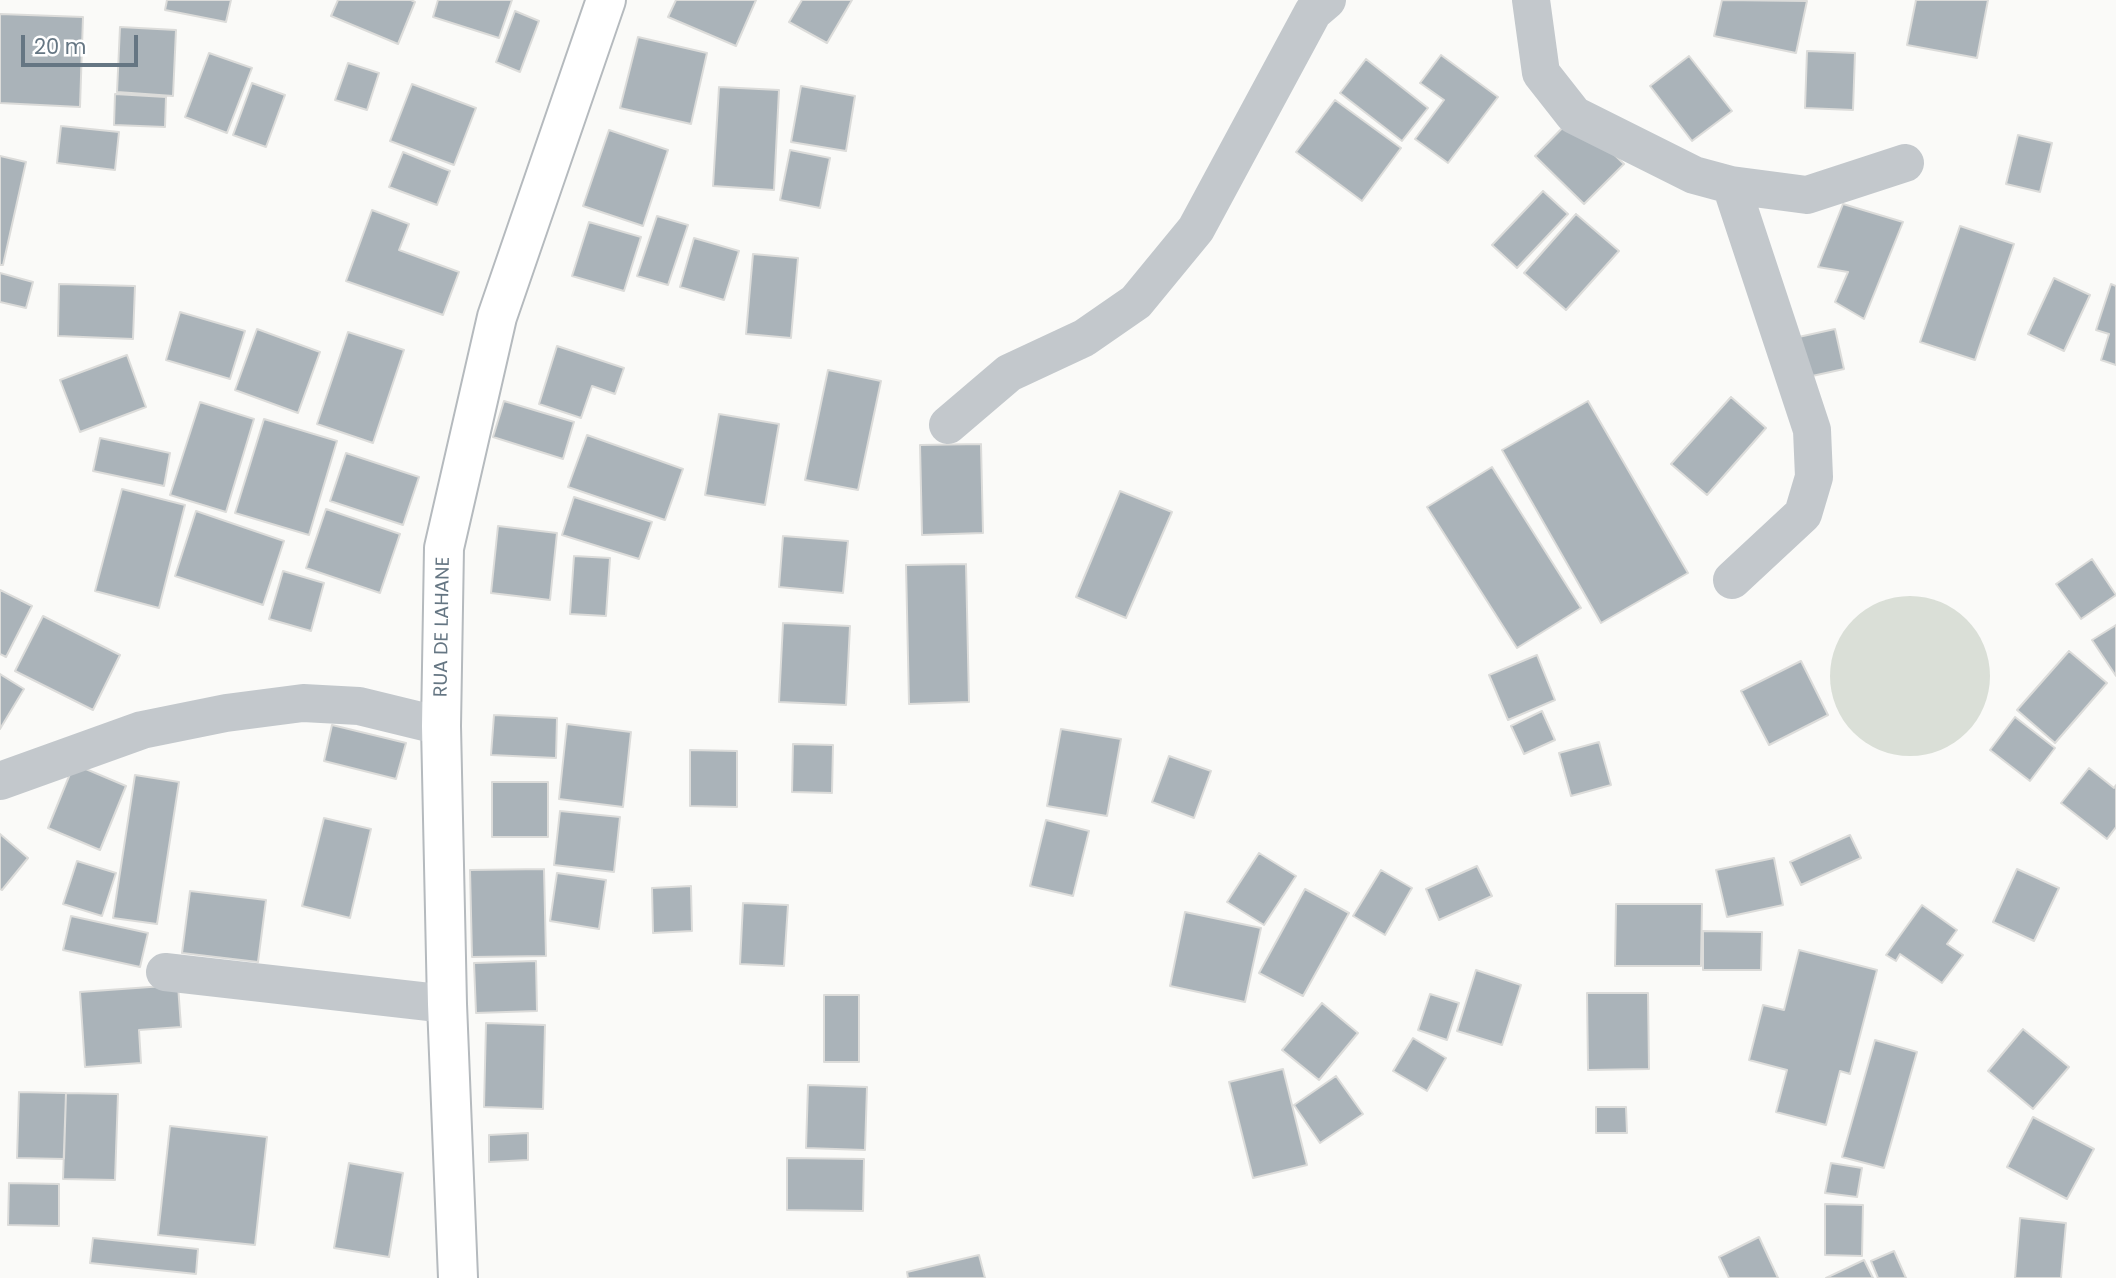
<!DOCTYPE html>
<style>
body{margin:0}
#map{position:relative;width:2116px;height:1278px;overflow:hidden;background:#fafaf8;font-family:Poppins,sans-serif}
canvas{display:block}
.scale{position:absolute;left:21px;top:35px;width:117px;height:32px;box-sizing:border-box;border:4px solid #657683;border-top:0;padding-left:9px;font-size:21px;line-height:24px;white-space:nowrap;color:#657683;-webkit-text-stroke:5px #fff;paint-order:stroke}
</style>
<div id="map">
<canvas width="2116" height="1278"></canvas>
<div class="scale">20 m</div>
</div>
<script>
const context = document.querySelector('canvas').getContext('2d');
context.lineJoin = 'round';
function paint(path, color) {
  context.fillStyle = color;
  context.fill(path, 'evenodd');
}
function poly(rows) {
  const path = new Path2D();
  for (const r of rows) {
    if (r.length === 3) {
      path.moveTo(r[0] + r[2], r[1]);
      path.arc(r[0], r[1], r[2], 0, 2 * Math.PI);
      continue;
    }
    path.moveTo(r[0], r[1]);
    for (let i = 2; i < r.length; i += 2) path.lineTo(r[i], r[i + 1]);
  }
  return path;
}
function strokePath(path, color, width, dash) {
  context.strokeStyle = color;
  context.lineWidth = width;
  context.lineCap = dash ? 'butt' : 'round';
  context.setLineDash(dash || []);
  context.stroke(path);
}
function drawText(font, color, halo, rows, align = 'center') {
  context.font = font + ' Poppins,sans-serif';
  context.lineWidth = 7;
  context.setLineDash([]);
  context.textBaseline = 'middle';
  context.strokeStyle = halo;
  context.fillStyle = color;
  for (const [text, x, y, turn = 0] of rows) {
    context.save();
    context.translate(x, y);
    context.rotate((+turn || 0) * Math.PI / 180);
    context.textAlign = isNaN(turn) ? turn : align;
    if (halo) context.strokeText(text, 0, 0);
    context.fillText(text, 0, 0);
    context.restore();
  }
}
paint(poly([
 [1910,676,80]
]), '#dadfd7');
const building = poly([
 [167,0,231,0,226,22,165,10,167,0],
 [338,0,411,0,415,2,398,44,331,16,338,0],
 [438,0,512,0,499,38,433,17,438,0],
 [676,0,756,0,736,46,668,17,676,0],
 [802,0,852,0,827,43,789,22,802,0],
 [1722,0,1807,1,1796,53,1714,36,1722,0],
 [1916,0,1988,0,1977,58,1907,45,1916,0],
 [515,11,539,21,520,72,496,62,515,11],
 [0,14,83,17,80,107,0,103,0,14],
 [120,27,176,30,173,96,117,92,120,27],
 [638,37,707,53,691,124,620,108,638,37],
 [1807,51,1855,53,1853,110,1805,108,1807,51],
 [209,53,252,68,227,133,185,117,209,53],
 [1441,55,1498,97,1448,163,1415,139,1444,100,1420,83,1441,55],
 [1689,56,1732,111,1692,141,1650,86,1689,56],
 [1366,59,1428,108,1402,141,1340,93,1366,59],
 [348,63,379,73,367,110,335,100,348,63],
 [252,83,285,95,266,147,233,135,252,83],
 [412,84,476,108,454,165,390,141,412,84],
 [801,86,855,96,846,151,791,142,801,86],
 [719,87,779,90,774,190,713,186,719,87],
 [115,94,166,97,165,127,114,125,115,94],
 [1335,100,1401,148,1362,201,1296,152,1335,100],
 [1574,116,1624,164,1584,204,1535,156,1574,116],
 [61,126,119,132,115,170,57,163,61,126],
 [609,130,668,150,643,226,583,206,609,130],
 [2018,135,2052,143,2040,192,2006,184,2018,135],
 [790,150,830,158,820,208,780,200,790,150],
 [403,152,450,171,437,205,389,187,403,152],
 [0,156,26,162,3,265,0,265,0,156],
 [1543,191,1568,214,1517,268,1492,245,1543,191],
 [1843,204,1903,222,1864,319,1835,302,1848,272,1818,267,1843,204],
 [372,210,409,224,399,250,459,272,443,315,346,281,372,210],
 [1576,214,1619,251,1566,310,1524,273,1576,214],
 [657,216,688,225,668,285,637,276,657,216],
 [589,222,641,237,624,291,572,276,589,222],
 [1960,226,2014,244,1975,360,1920,342,1960,226],
 [694,238,739,251,724,300,680,287,694,238],
 [753,254,798,258,791,338,746,334,753,254],
 [0,273,33,282,26,308,0,302,0,273],
 [2054,278,2090,295,2064,351,2028,334,2054,278],
 [59,284,135,286,133,339,58,336,59,284],
 [2111,284,2116,286,2116,365,2101,360,2109,334,2096,330,2111,284],
 [180,312,245,331,230,379,166,360,180,312],
 [257,329,320,352,298,413,235,390,257,329],
 [1835,329,1844,369,1803,378,1794,338,1835,329],
 [348,332,404,350,373,443,317,424,348,332],
 [557,346,624,368,615,394,592,386,581,418,539,404,557,346],
 [127,355,146,407,80,432,60,380,127,355],
 [828,370,881,381,858,490,805,480,828,370],
 [1731,397,1766,428,1707,495,1671,464,1731,397],
 [504,401,574,422,563,459,493,437,504,401],
 [1588,401,1688,573,1601,623,1502,450,1588,401],
 [200,402,254,419,226,512,170,495,200,402],
 [719,414,779,424,765,505,705,495,719,414],
 [264,419,337,441,309,535,235,513,264,419],
 [587,435,683,469,665,520,568,487,587,435],
 [100,438,170,453,164,486,93,471,100,438],
 [981,444,983,533,922,535,920,445,981,444],
 [346,453,419,477,403,525,330,501,346,453],
 [1492,467,1581,608,1517,648,1427,507,1492,467],
 [122,489,185,505,159,608,95,591,122,489],
 [1120,491,1172,512,1126,618,1076,597,1120,491],
 [574,497,652,522,639,559,562,535,574,497],
 [326,509,400,534,380,593,306,568,326,509],
 [196,511,284,541,263,605,175,576,196,511],
 [498,526,557,533,550,600,491,593,498,526],
 [783,536,848,541,843,593,779,587,783,536],
 [574,556,610,558,606,616,570,614,574,556],
 [2092,559,2116,595,2081,619,2056,584,2092,559],
 [966,564,969,702,909,704,906,565,966,564],
 [283,571,324,583,311,631,269,619,283,571],
 [0,590,32,606,6,657,0,654,0,590],
 [43,616,120,655,93,710,15,671,43,616],
 [783,623,850,626,846,705,779,702,783,623],
 [2116,625,2116,676,2092,640,2116,625],
 [2069,651,2107,683,2055,743,2017,710,2069,651],
 [1537,655,1555,700,1508,720,1489,675,1537,655],
 [1801,661,1828,715,1769,745,1741,691,1801,661],
 [0,674,24,689,0,729,0,674],
 [1542,711,1555,740,1524,754,1511,726,1542,711],
 [494,715,557,718,556,758,491,755,494,715],
 [2015,717,2055,748,2030,781,1990,750,2015,717],
 [567,724,631,732,623,807,559,799,567,724],
 [332,725,406,743,396,779,324,761,332,725],
 [1061,729,1121,739,1107,816,1047,806,1061,729],
 [1599,742,1611,785,1571,796,1559,753,1599,742],
 [793,744,833,745,832,793,792,792,793,744],
 [690,750,737,751,737,807,690,806,690,750],
 [1169,756,1211,771,1194,818,1152,802,1169,756],
 [74,764,126,786,100,850,48,828,74,764],
 [2089,768,2114,788,2116,785,2116,827,2107,839,2061,803,2089,768],
 [135,775,179,782,157,924,113,918,135,775],
 [492,782,548,782,548,837,492,837,492,782],
 [560,811,620,817,614,872,554,865,560,811],
 [324,818,371,829,350,918,302,906,324,818],
 [1046,820,1089,831,1073,896,1030,886,1046,820],
 [0,834,28,858,2,890,0,889,0,834],
 [1850,835,1861,858,1801,885,1790,862,1850,835],
 [1259,853,1296,876,1264,925,1227,902,1259,853],
 [1774,858,1783,905,1727,917,1716,870,1774,858],
 [77,861,116,873,102,916,63,904,77,861],
 [1477,866,1492,896,1439,920,1426,889,1477,866],
 [544,869,546,956,472,957,470,870,544,869],
 [2017,869,2059,888,2034,941,1993,922,2017,869],
 [1381,870,1412,888,1385,935,1353,916,1381,870],
 [557,873,606,880,599,929,550,921,557,873],
 [691,886,692,931,653,933,652,888,691,886],
 [1305,889,1349,913,1303,996,1259,973,1305,889],
 [190,891,266,900,258,962,182,953,190,891],
 [743,903,788,905,784,966,740,964,743,903],
 [1616,904,1702,904,1701,966,1615,966,1616,904],
 [1922,905,1957,930,1947,944,1963,955,1942,983,1900,954,1896,961,1886,955,1922,905],
 [1185,912,1261,928,1245,1002,1170,986,1185,912],
 [71,916,148,933,140,967,63,950,71,916],
 [1703,931,1762,932,1761,970,1703,970,1703,931],
 [1799,950,1877,970,1850,1074,1840,1071,1826,1125,1776,1112,1787,1070,1749,1060,1763,1005,1784,1010,1799,950],
 [536,961,537,1011,476,1013,474,963,536,961],
 [1476,970,1521,985,1502,1045,1457,1031,1476,970],
 [178,985,181,1027,139,1030,141,1063,85,1067,80,992,178,985],
 [1587,993,1648,993,1649,1069,1588,1070,1587,993],
 [1430,994,1459,1003,1447,1040,1418,1030,1430,994],
 [824,995,859,995,859,1062,824,1062,824,995],
 [1322,1003,1358,1033,1319,1080,1282,1050,1322,1003],
 [486,1023,545,1025,543,1109,484,1107,486,1023],
 [2023,1029,2069,1067,2033,1109,1988,1071,2023,1029],
 [1413,1038,1446,1058,1427,1091,1393,1071,1413,1038],
 [1875,1040,1917,1052,1884,1168,1842,1157,1875,1040],
 [1283,1069,1307,1165,1253,1178,1229,1082,1283,1069],
 [1336,1076,1363,1114,1320,1143,1294,1105,1336,1076],
 [808,1085,867,1087,865,1150,806,1148,808,1085],
 [19,1092,66,1093,64,1159,17,1158,19,1092],
 [66,1093,118,1094,115,1180,63,1179,66,1093],
 [1596,1107,1626,1107,1627,1133,1596,1133,1596,1107],
 [2033,1117,2094,1149,2067,1199,2007,1167,2033,1117],
 [170,1126,267,1137,255,1245,158,1235,170,1126],
 [528,1133,528,1160,489,1162,489,1135,528,1133],
 [787,1158,864,1159,863,1211,787,1210,787,1158],
 [349,1163,403,1173,389,1257,334,1248,349,1163],
 [1831,1163,1862,1168,1857,1197,1825,1193,1831,1163],
 [9,1183,59,1184,59,1226,8,1225,9,1183],
 [1825,1204,1863,1205,1862,1256,1825,1255,1825,1204],
 [2020,1218,2066,1223,2061,1278,2015,1278,2020,1218],
 [1759,1237,1778,1278,1729,1278,1719,1257,1759,1237],
 [93,1238,198,1249,196,1274,90,1263,93,1238],
 [1894,1251,1906,1278,1878,1278,1871,1261,1894,1251],
 [979,1255,985,1278,908,1278,907,1272,979,1255],
 [1864,1260,1873,1278,1826,1278,1864,1260]
]);
paint(building, '#aab3b9');
strokePath(building, '#dcdcda', 2);
const primary = poly([
 [458,1278,447,1004,441,726,444,548,497,317,606,0]
]);
strokePath(primary, '#b5babe', 42);
strokePath(poly([
 [1531,0,1541,73,1574,115,1694,175,1731,185,1807,195,1905,163],
 [1731,185,1812,430,1814,477,1803,514,1732,580],
 [948,425,1009,373,1084,338,1136,302,1196,229,1313,12,1327,0],
 [0,781,142,730,226,713,303,703,359,706,441,726],
 [165,972,447,1004]
]), '#c3c8cc', 38);
strokePath(primary, '#fff', 38);
drawText('19px', '#657683', '#fff', [
 ["RUA DE LAHANE",443,627,-89]
]);
</script>
